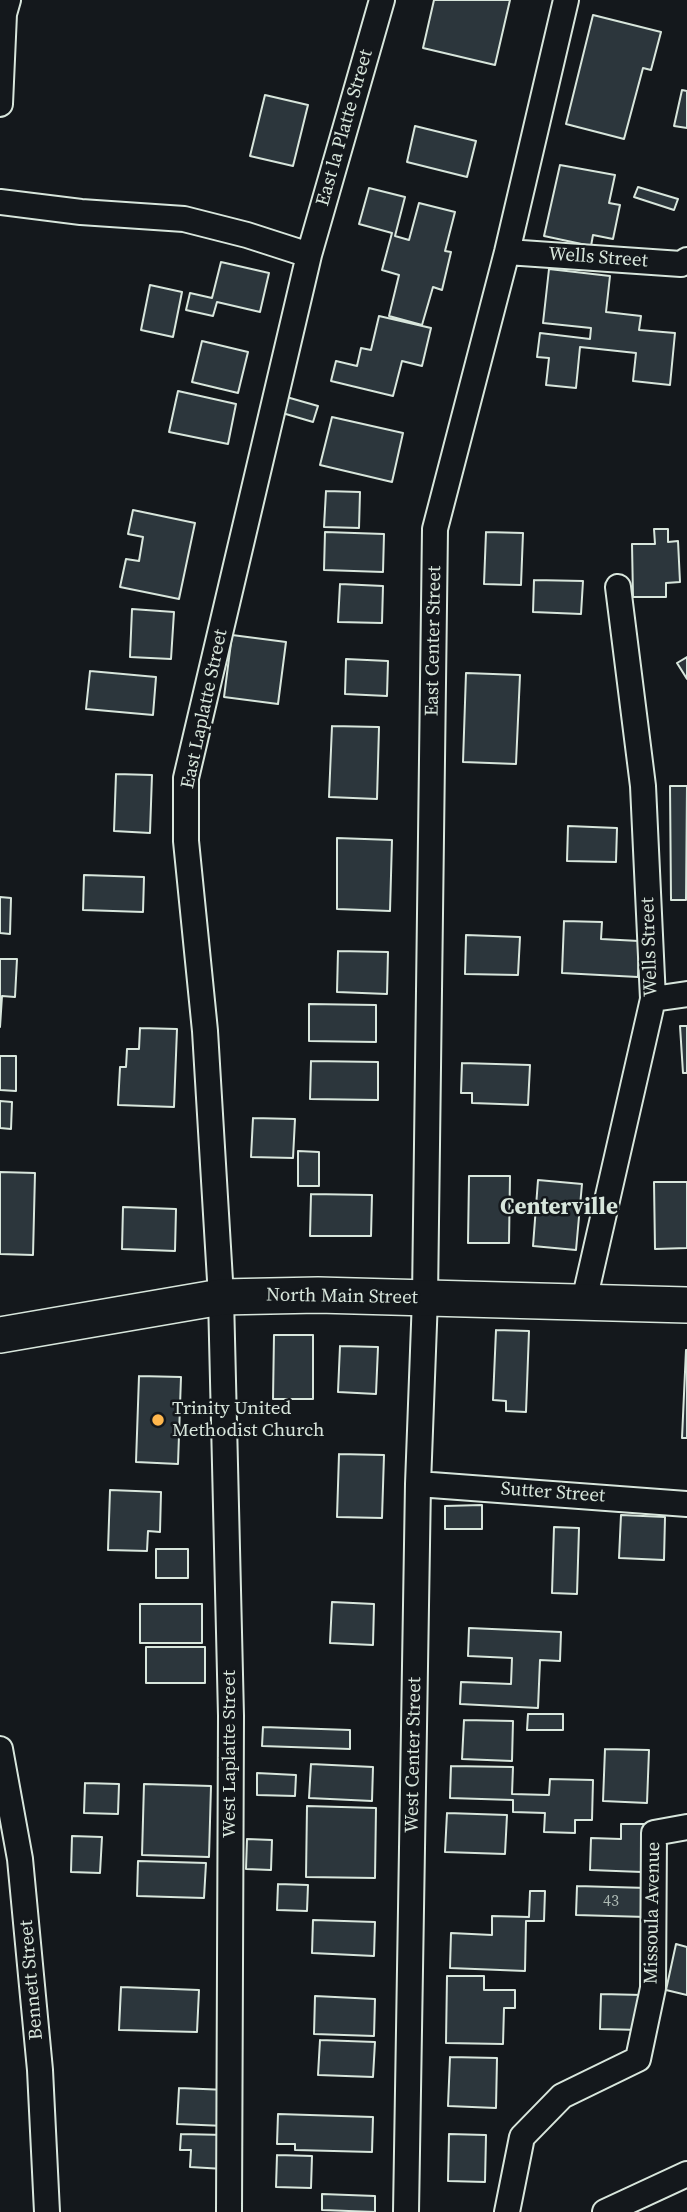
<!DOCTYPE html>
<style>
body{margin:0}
canvas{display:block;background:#14181c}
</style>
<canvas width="687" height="2212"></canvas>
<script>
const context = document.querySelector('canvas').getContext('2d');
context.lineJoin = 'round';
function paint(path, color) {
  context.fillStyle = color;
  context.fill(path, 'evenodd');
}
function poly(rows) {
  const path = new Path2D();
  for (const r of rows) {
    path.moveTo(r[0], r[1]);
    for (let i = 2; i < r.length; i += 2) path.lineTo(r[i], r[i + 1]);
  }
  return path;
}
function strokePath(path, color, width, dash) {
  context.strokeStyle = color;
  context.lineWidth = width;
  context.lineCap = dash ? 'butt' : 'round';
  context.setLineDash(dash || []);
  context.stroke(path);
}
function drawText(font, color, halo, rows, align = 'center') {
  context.font = font + ' "Source Serif 4",serif';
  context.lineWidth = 5;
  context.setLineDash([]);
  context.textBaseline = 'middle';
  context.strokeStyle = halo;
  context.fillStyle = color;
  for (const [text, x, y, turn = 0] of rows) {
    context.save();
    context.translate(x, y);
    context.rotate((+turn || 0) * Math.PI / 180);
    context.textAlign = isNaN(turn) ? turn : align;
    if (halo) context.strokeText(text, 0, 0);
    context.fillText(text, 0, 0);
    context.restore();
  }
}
const building = poly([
 [434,0,510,0,495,65,423,48,434,0],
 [593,15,661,32,651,70,643,68,624,139,566,124,593,15],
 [682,90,687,91,687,128,674,126,682,90],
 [265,95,308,105,293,166,250,156,265,95],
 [415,126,476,141,467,177,407,162,415,126],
 [560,165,615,175,609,203,620,205,613,239,593,235,591,246,544,236,560,165],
 [638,187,678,199,674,210,634,197,638,187],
 [369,188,405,197,395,236,409,240,419,203,455,212,445,251,451,252,442,290,433,287,422,325,389,316,399,275,382,270,392,233,359,224,369,188],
 [221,262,269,273,260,312,217,302,213,316,186,310,190,293,212,298,221,262],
 [549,269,610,276,606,312,641,316,639,330,675,333,670,385,633,381,636,353,580,347,576,388,546,385,549,358,537,357,540,333,590,339,591,328,543,323,549,269],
 [150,285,182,292,173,337,141,330,150,285],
 [379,316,431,328,422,366,402,361,393,396,331,381,336,361,357,366,361,348,371,350,379,316],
 [202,341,248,352,238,393,192,382,202,341],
 [178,391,236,404,228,444,169,432,178,391],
 [283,396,318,406,313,422,279,412,283,396],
 [332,417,403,433,392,482,320,465,332,417],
 [326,491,360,492,359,528,324,527,326,491],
 [133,510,195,523,179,599,120,587,126,559,139,561,143,537,128,534,133,510],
 [654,529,668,529,668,542,678,541,680,582,666,583,666,597,633,597,632,544,655,544,654,529],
 [325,532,384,534,383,572,324,570,325,532],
 [486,532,523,533,521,585,484,584,486,532],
 [534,580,583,581,581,614,533,612,534,580],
 [340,584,383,586,382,623,338,622,340,584],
 [132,609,174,612,171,659,130,657,132,609],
 [232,635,286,642,278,704,224,697,232,635],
 [687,657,687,679,677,663,687,657],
 [346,659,388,661,387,696,345,694,346,659],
 [90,671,156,677,153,715,86,709,90,671],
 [466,673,520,675,516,764,463,762,466,673],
 [332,726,379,727,377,799,329,797,332,726],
 [116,774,152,775,150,833,114,831,116,774],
 [670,786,687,786,686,900,671,900,670,786],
 [568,826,617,828,616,862,567,861,568,826],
 [337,838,392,840,390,911,337,909,337,838],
 [84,875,144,877,143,912,83,910,84,875],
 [0,897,11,898,10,934,0,933,0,897],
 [564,921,602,922,601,939,639,941,638,977,562,973,564,921],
 [466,935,520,937,518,975,465,974,466,935],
 [338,951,388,952,387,994,337,992,338,951],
 [0,959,17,959,15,997,2,996,0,1027,0,959],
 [309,1004,376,1005,376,1042,309,1041,309,1004],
 [680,1026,687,1026,687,1073,683,1073,680,1026],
 [140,1028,177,1029,174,1107,118,1105,120,1067,126,1067,127,1049,139,1049,140,1028],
 [0,1056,16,1056,16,1091,0,1090,0,1056],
 [311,1061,378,1062,378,1100,310,1099,311,1061],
 [462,1063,530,1065,528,1105,472,1103,472,1093,461,1093,462,1063],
 [0,1101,12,1102,11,1129,0,1128,0,1101],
 [253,1118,295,1119,293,1158,251,1157,253,1118],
 [298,1151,319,1152,319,1186,298,1186,298,1151],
 [0,1172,35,1173,33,1255,0,1254,0,1172],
 [469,1176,510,1176,509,1243,468,1243,469,1176],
 [538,1180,582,1184,576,1250,533,1246,538,1180],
 [654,1182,687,1182,687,1248,655,1249,654,1182],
 [311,1194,372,1195,371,1236,310,1236,311,1194],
 [123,1207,176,1209,175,1251,122,1249,123,1207],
 [496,1330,529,1331,526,1412,506,1411,506,1401,493,1400,496,1330],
 [274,1335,313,1335,313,1399,273,1399,274,1335],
 [340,1346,378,1347,376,1394,338,1392,340,1346],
 [686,1350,687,1350,687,1438,682,1438,686,1350],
 [139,1376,181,1377,178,1464,136,1462,139,1376],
 [339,1454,384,1455,382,1518,337,1517,339,1454],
 [110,1490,161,1492,160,1532,148,1531,147,1551,108,1550,110,1490],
 [482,1505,482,1529,445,1529,445,1506,482,1505],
 [621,1515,665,1517,664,1560,619,1558,621,1515],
 [554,1527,579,1528,577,1594,552,1593,554,1527],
 [156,1549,188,1549,188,1578,156,1578,156,1549],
 [332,1602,374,1604,373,1645,330,1643,332,1602],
 [140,1604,202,1604,202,1643,140,1643,140,1604],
 [469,1628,561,1632,560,1661,540,1660,538,1708,460,1704,461,1682,511,1684,512,1658,468,1656,469,1628],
 [146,1647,205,1647,205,1683,146,1683,146,1647],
 [528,1714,563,1714,563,1730,527,1730,528,1714],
 [464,1720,513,1721,512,1761,462,1759,464,1720],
 [263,1727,350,1730,350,1749,262,1746,263,1727],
 [605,1749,649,1750,647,1803,603,1801,605,1749],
 [311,1764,373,1767,372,1801,309,1798,311,1764],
 [451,1766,513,1767,512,1794,549,1795,550,1779,593,1780,592,1820,575,1820,575,1833,544,1832,545,1813,513,1812,513,1800,450,1798,451,1766],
 [257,1773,296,1775,295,1796,257,1795,257,1773],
 [85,1783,119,1784,118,1814,84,1813,85,1783],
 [144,1784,211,1786,209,1857,142,1855,144,1784],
 [307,1806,376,1808,375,1878,306,1877,307,1806],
 [447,1813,507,1815,505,1854,445,1852,447,1813],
 [621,1824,644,1824,642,1872,590,1870,591,1838,621,1839,621,1824],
 [72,1836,102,1837,100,1873,71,1872,72,1836],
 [247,1839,272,1840,271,1870,246,1869,247,1839],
 [138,1861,206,1863,204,1898,137,1896,138,1861],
 [278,1884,308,1885,307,1911,277,1910,278,1884],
 [577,1886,647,1888,646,1917,576,1915,577,1886],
 [530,1891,545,1891,544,1921,526,1921,525,1971,450,1968,451,1933,492,1935,492,1916,529,1917,530,1891],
 [313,1920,375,1922,374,1956,312,1953,313,1920],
 [676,1944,687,1947,687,1995,666,1990,676,1944],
 [447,1976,484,1976,484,1990,515,1990,515,2008,504,2008,503,2044,446,2043,447,1976],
 [121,1987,199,1990,197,2032,119,2030,121,1987],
 [601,1994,642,1995,641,2030,600,2029,601,1994],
 [315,1996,375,1999,374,2036,314,2034,315,1996],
 [320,2040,375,2042,373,2077,318,2075,320,2040],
 [450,2057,497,2058,496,2108,448,2106,450,2057],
 [179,2088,227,2090,225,2126,177,2124,179,2088],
 [278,2114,373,2117,372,2152,295,2150,295,2144,277,2144,278,2114],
 [181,2134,225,2135,224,2169,190,2167,191,2150,180,2150,181,2134],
 [449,2134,486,2135,485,2182,448,2181,449,2134],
 [277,2155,312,2156,311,2188,276,2187,277,2155],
 [322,2194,375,2196,375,2212,322,2210,322,2194]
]);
paint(building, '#2c363c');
strokePath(building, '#d8e6dc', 2);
const minor = poly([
 [0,104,4,14,8,0],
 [0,202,81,212,184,219,247,235,309,255],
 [507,252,681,264,687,260],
 [653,999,687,994],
 [584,1301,653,999,643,786,618,587],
 [418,1484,687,1504],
 [0,1749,20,1859,40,2070,47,2212],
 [229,2212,231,1716,221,1297,205,1031,186,841,186,778,309,255,382,0],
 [406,2212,418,1484,425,1298,435,529,507,252,566,0],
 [507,2212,522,2137,562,2096,638,2059,653,1988,654,1833,687,1827],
 [605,2212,687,2174]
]);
const secondary = poly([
 [0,1335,221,1297,318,1295,687,1305]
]);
strokePath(minor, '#d8e6dc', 28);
strokePath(secondary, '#d8e6dc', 38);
strokePath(minor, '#14181c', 24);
strokePath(secondary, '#14181c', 35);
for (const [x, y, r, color] of [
 [158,1420,7,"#ffb74d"]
]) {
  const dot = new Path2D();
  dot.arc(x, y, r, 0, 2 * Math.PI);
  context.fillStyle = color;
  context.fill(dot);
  strokePath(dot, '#14181c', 2.5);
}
drawText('16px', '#adbab4', null, [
 ["43",611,1902]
]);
drawText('19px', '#d8e6dc', '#14181c', [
 ["East la Platte Street",345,128,-74],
 ["Wells Street",598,258,4],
 ["East Center Street",434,641,-89],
 ["East Laplatte Street",205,709,-78],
 ["Wells Street",650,947,-92],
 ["North Main Street",342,1297,1],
 ["Sutter Street",553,1493,4],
 ["West Laplatte Street",230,1754,-90],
 ["West Center Street",414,1755,-89],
 ["Missoula Avenue",653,1913,-89],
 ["Bennett Street",32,1980,-95]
]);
drawText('19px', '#d8e6dc', '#14181c', [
 ["Trinity United",172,1409],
 ["Methodist Church",172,1431]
], 'left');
drawText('bold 23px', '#d8e6dc', '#14181c', [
 ["Centerville",559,1208]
]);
</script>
